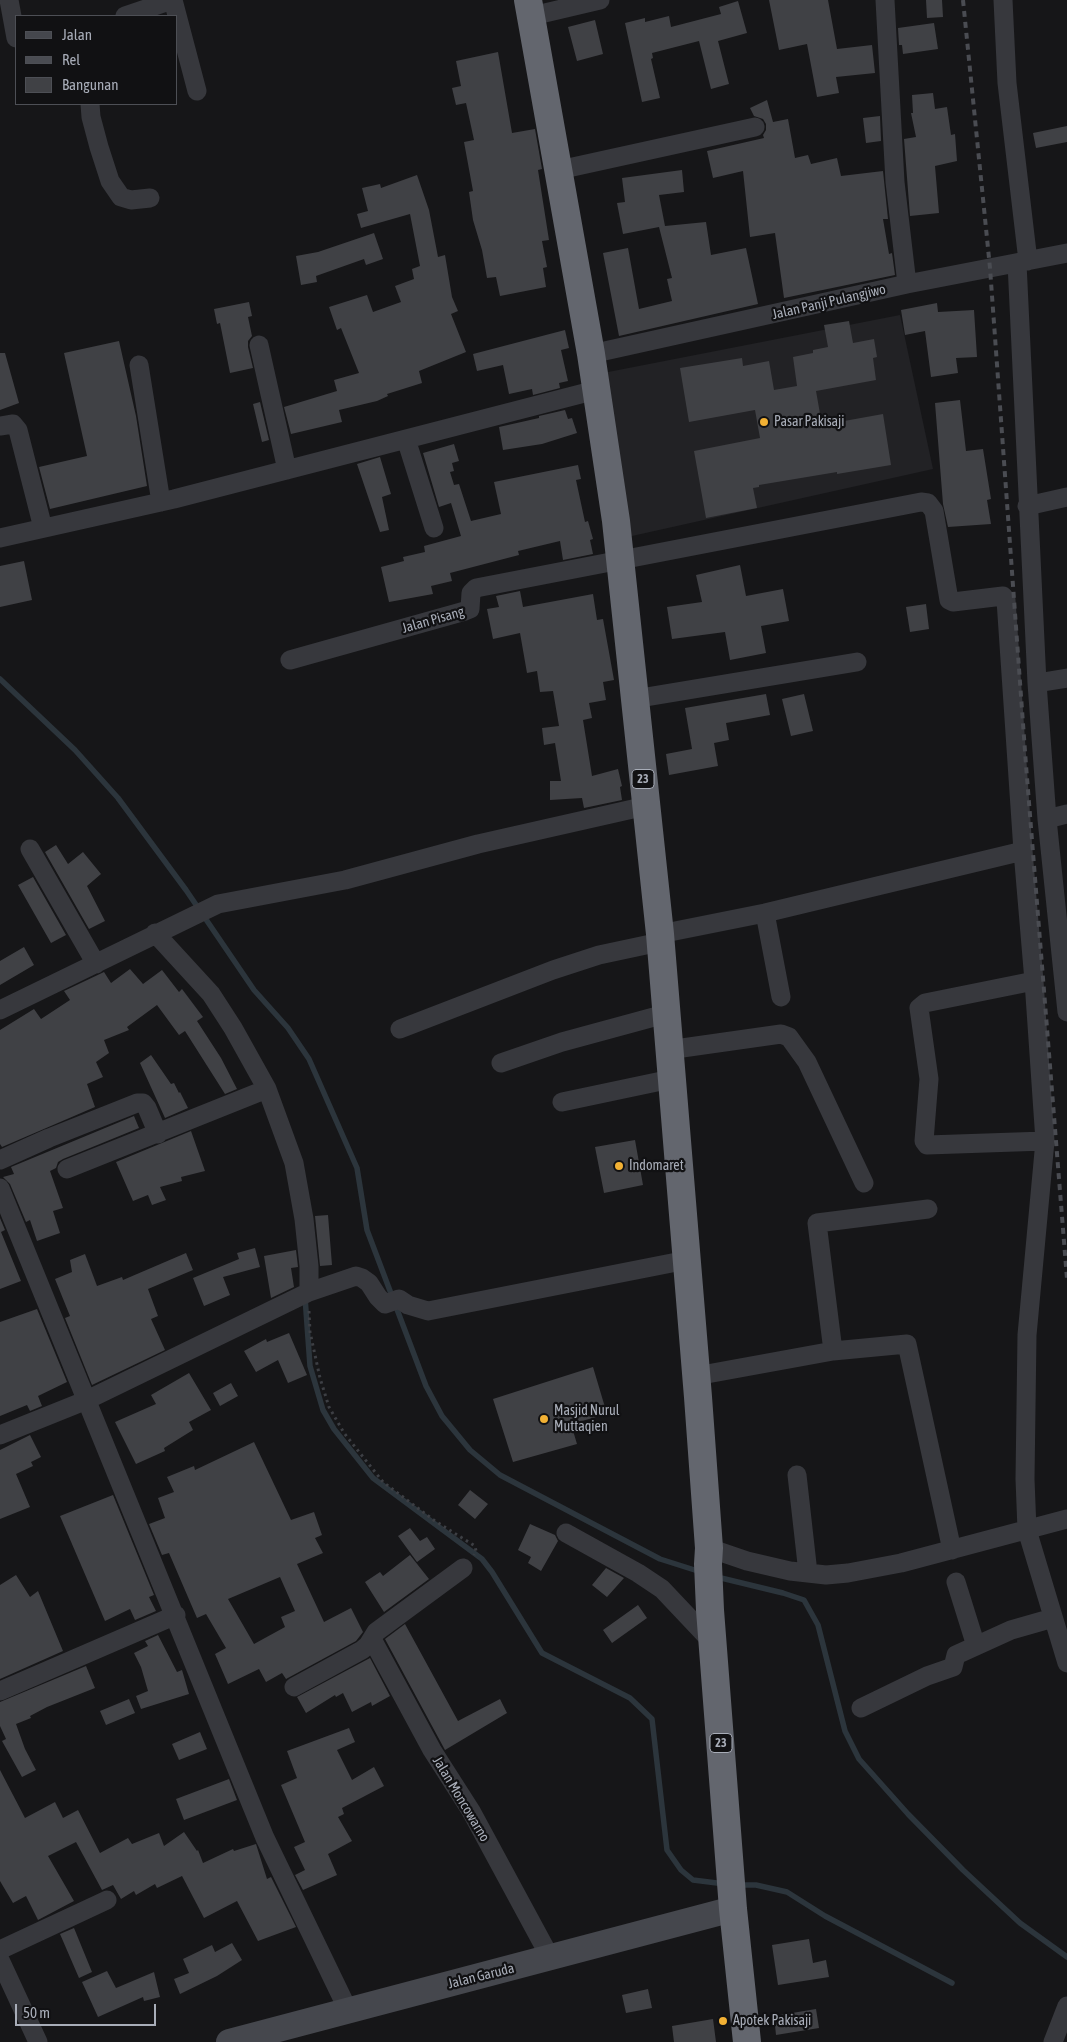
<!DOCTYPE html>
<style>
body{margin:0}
#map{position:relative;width:1067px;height:2042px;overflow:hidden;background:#161618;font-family:"Asap Condensed",sans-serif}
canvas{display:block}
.legend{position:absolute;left:15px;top:15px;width:162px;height:90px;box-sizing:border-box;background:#111113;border:1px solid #4d4f55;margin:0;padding:6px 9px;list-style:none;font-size:15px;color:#a8adb8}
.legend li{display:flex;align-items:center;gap:10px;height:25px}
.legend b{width:25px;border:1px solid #4d4f55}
.scale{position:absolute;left:15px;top:2004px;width:141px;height:22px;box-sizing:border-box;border:2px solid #a8adb8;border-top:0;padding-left:6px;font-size:15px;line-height:18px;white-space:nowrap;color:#a8adb8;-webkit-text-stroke:4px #111113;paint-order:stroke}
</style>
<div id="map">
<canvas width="1067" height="2042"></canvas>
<ul class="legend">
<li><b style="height:6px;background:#45474d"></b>Jalan</li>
<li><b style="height:6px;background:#4a4c52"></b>Rel</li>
<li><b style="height:14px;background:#404145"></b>Bangunan</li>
</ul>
<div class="scale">50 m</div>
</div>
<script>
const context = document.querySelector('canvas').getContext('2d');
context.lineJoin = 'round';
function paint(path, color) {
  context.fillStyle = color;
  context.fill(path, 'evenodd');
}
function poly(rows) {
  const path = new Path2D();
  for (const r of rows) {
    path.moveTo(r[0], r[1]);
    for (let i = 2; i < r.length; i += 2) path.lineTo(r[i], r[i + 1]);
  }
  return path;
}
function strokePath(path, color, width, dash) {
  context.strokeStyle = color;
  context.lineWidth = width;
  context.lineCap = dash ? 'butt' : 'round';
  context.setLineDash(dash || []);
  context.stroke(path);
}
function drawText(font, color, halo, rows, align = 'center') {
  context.font = font + ' "Asap Condensed",sans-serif';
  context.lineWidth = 4.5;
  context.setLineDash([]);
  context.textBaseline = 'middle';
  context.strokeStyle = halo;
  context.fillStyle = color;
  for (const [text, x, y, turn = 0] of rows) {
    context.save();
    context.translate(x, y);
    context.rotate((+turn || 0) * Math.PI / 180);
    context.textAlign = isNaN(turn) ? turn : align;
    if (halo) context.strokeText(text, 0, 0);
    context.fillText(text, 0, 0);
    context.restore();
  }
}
paint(poly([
 [900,315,933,469,623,538,598,374]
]), '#222225');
strokePath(poly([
 [0,679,75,750,118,798,186,890,254,990,288,1028,309,1059,357,1168,367,1230,426,1386,442,1416,470,1450,500,1475,660,1559,701,1572],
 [305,1297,310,1366,323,1410,334,1429,373,1478,482,1559,492,1572,542,1653,630,1698,652,1719,667,1850,681,1870,693,1880,725,1884],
 [717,1577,783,1593,804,1600,818,1625,845,1731,859,1759,908,1814,963,1870,1020,1923,1067,1957],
 [739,1885,756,1885,787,1892,825,1916,952,1983]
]), '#2c353c', 5.5);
paint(poly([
 [769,0,828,0,837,49,872,45,875,73,836,77,839,93,817,97,807,44,779,50],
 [926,0,942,0,943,17,927,18],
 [738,1,747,33,718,41,729,84,711,89,699,41,652,53,653,58,651,59,660,98,642,102,625,23,645,18,645,22,669,16,671,27,721,14,719,7],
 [595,20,603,54,577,61,568,27],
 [934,23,938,49,903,54,902,45,899,45,898,28],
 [498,52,512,133,535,129,542,169,538,170,549,240,542,241,547,267,543,268,546,287,500,296,496,277,487,278,482,250,473,220,469,192,473,191,464,142,474,140,466,103,456,105,452,88,461,86,456,61],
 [933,93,935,109,947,107,951,135,955,134,957,161,935,166,939,213,910,216,904,139,916,137,911,113,913,113,912,95],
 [767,100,773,122,788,119,795,158,808,155,811,164,837,158,841,176,883,171,888,219,883,219,889,254,892,253,895,275,784,298,775,233,750,237,743,171,713,178,707,151,764,138,763,135,766,130,766,124,763,119,754,116,750,108],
 [880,116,881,141,866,143,863,118],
 [1067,126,1067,142,1036,148,1033,133],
 [682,170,684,192,659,195,665,226,706,222,711,255,746,248,758,304,619,336,603,253,628,248,639,309,672,301,667,279,672,278,659,227,623,234,617,203,625,202,622,178],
 [417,175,429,210,438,257,445,255,452,297,458,311,451,314,466,352,419,371,422,383,387,394,388,396,377,401,339,410,342,422,291,434,284,407,337,391,334,380,359,373,341,328,337,330,329,307,367,295,373,312,401,302,395,286,414,279,412,269,420,266,410,214,361,228,357,214,368,211,362,188,380,184,381,188],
 [374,233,383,259,366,265,364,259,316,276,317,282,301,285,296,256,318,252],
 [249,302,252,316,248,317,252,336,248,341,248,347,253,368,230,373,220,323,217,324,214,309],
 [937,303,938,312,974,310,977,357,956,358,958,373,931,377,925,331,905,335,901,310],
 [849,321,853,343,874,339,877,357,873,358,876,380,816,391,822,425,883,414,891,465,837,474,837,472,759,485,759,487,753,488,757,508,706,518,694,451,760,438,755,410,689,422,680,368,742,358,743,366,769,361,774,390,797,386,793,357,813,353,813,350,828,347,824,325],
 [565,330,569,348,561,350,568,381,559,383,560,388,533,395,532,389,509,394,503,365,477,371,473,354],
 [119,341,136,416,147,486,50,509,39,467,87,456,64,353],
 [0,353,5,353,19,403,0,410],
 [960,400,966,451,983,449,991,499,987,500,991,524,948,527,943,504,935,403],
 [260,402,269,440,262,442,253,404],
 [565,410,568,419,572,418,577,433,542,444,503,450,499,427,539,418,539,416],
 [454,444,459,461,452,463,454,471,450,472,454,485,459,484,471,521,501,514,494,482,578,465,581,479,576,480,585,522,588,521,593,539,590,540,593,554,563,560,560,541,518,551,519,555,450,573,452,581,431,586,433,594,389,602,381,567,404,561,403,557,425,552,424,546,461,536,451,503,439,507,423,453],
 [380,457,391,494,382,497,389,530,380,532,357,464],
 [24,561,32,600,0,607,0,566],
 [740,565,746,596,783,589,789,621,761,626,766,653,730,660,725,632,672,639,667,607,702,602,696,575],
 [520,591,523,607,593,594,597,620,603,619,614,680,603,682,606,700,589,703,592,718,583,720,592,776,618,769,622,786,620,787,622,800,584,808,582,798,550,800,550,781,561,781,555,743,544,745,542,728,559,726,553,691,540,692,537,671,527,673,520,633,493,639,487,609,499,607,496,596],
 [926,604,929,629,910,632,906,607],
 [766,694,770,715,726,723,729,740,714,743,718,766,669,775,666,754,692,749,685,708],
 [804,694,813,731,791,736,782,699],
 [56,845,68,864,83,852,101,874,87,886,105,921,89,929,45,852],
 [33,877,66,935,51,943,18,885],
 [24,947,34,965,0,985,0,961],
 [130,969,143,984,162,970,179,992,182,989,203,1017,197,1021,221,1058,237,1089,225,1094,185,1031,179,1035,157,1005,127,1027,129,1030,104,1040,109,1053,96,1062,103,1077,87,1084,95,1107,2,1147,0,1144,0,1030,34,1009,41,1019,70,1000,64,991,104,972,111,983],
 [151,1055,171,1084,174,1083,179,1093,180,1092,188,1108,165,1118,140,1063],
 [134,1116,139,1128,63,1159,58,1162,56,1168,50,1171,63,1208,53,1211,60,1233,37,1241,30,1220,26,1222,10,1184,3,1177,14,1174,11,1167],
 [191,1131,205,1171,181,1177,182,1181,160,1187,166,1200,152,1205,148,1195,133,1201,116,1162],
 [635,1140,643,1185,604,1193,595,1147],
 [328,1215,332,1265,320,1266,315,1216],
 [0,1218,5,1230,1,1232,21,1281,0,1289],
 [255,1248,260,1267,223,1277,230,1295,204,1306,193,1278,239,1259,237,1253],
 [296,1250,298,1267,291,1268,294,1287,271,1298,264,1256],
 [186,1253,193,1270,148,1289,158,1316,151,1319,165,1350,92,1385,65,1318,70,1316,55,1279,72,1272,70,1260,85,1254,97,1286,122,1277,123,1280],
 [37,1309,67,1382,38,1396,42,1406,30,1411,27,1405,0,1416,0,1322],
 [289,1333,307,1375,288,1383,278,1360,256,1372,244,1351,266,1339,267,1342],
 [593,1367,607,1414,571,1424,577,1444,513,1462,493,1399],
 [189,1373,211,1410,189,1422,193,1430,164,1448,165,1451,136,1464,115,1422,156,1404,151,1395],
 [231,1383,238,1396,220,1406,213,1393],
 [30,1435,41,1457,31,1462,33,1466,16,1474,30,1507,0,1519,0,1450],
 [254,1442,291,1520,314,1512,322,1535,315,1538,323,1553,297,1564,324,1622,351,1608,363,1632,356,1641,286,1679,282,1673,266,1682,259,1669,228,1684,215,1654,226,1648,206,1614,197,1618,169,1553,162,1555,149,1524,165,1518,158,1498,174,1492,167,1477,194,1466,195,1470],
 [280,1577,295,1611,281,1617,285,1627,254,1644,228,1599],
 [470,1490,488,1504,475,1519,458,1505],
 [113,1495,154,1595,149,1597,156,1611,135,1620,130,1609,105,1621,60,1516],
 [530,1524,555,1535,558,1541,541,1571,528,1563,531,1557,518,1550],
 [410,1528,420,1541,427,1537,435,1549,417,1562,398,1536],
 [410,1555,429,1579,384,1612,365,1582,380,1572,383,1576],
 [606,1568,624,1578,607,1597,592,1585],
 [16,1575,30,1597,38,1591,63,1651,0,1679,0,1585],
 [638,1605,647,1618,612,1643,603,1630],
 [405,1624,458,1721,500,1699,507,1713,445,1750,385,1639],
 [158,1635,177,1672,182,1670,189,1694,141,1709,136,1696,148,1691,141,1667,134,1653,148,1646,145,1641],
 [370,1658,390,1696,372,1706,371,1702,352,1712,343,1693,336,1697,335,1695,306,1713,297,1697],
 [86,1666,95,1688,47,1707,30,1716,31,1718,16,1724,25,1749,36,1770,22,1777,2,1741,6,1739,0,1726,0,1702],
 [129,1699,135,1713,106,1725,100,1711],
 [349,1728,355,1742,337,1750,352,1780,374,1767,384,1786,342,1808,344,1814,338,1817,352,1841,328,1854,337,1875,303,1890,295,1875,305,1870,294,1847,305,1842,281,1785,297,1778,287,1751],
 [200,1732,207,1749,179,1760,172,1744],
 [0,1770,25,1818,55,1802,63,1818,78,1810,100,1853,128,1838,132,1844,159,1833,164,1846,184,1832,197,1851,198,1850,203,1863,233,1849,234,1851,256,1844,267,1879,271,1877,296,1927,258,1941,237,1901,204,1918,182,1876,157,1888,155,1884,136,1895,134,1891,121,1899,113,1885,102,1890,76,1842,48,1856,74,1901,38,1920,26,1896,13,1903,0,1881],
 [229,1779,237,1800,184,1820,176,1799],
 [74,1928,92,1972,79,1978,60,1934],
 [809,1939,813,1963,826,1960,829,1977,778,1985,772,1945],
 [232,1943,242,1960,217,1976,180,1994,174,1979,189,1973,183,1959,212,1945,215,1952],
 [107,1971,116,1988,154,1972,160,1997,144,2001,143,1997,98,2017,82,1982],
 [648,1989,652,2008,626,2013,622,1995],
 [816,2009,819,2028,776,2035,774,2016],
 [713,2019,716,2042,674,2042,672,2026]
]), '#404145');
strokePath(poly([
 [309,1311,310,1332,320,1378,329,1407,344,1433,383,1482,435,1521,475,1546,476,1551,474,1555]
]), '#3d3f44', 3, [2.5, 4]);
strokePath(poly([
 [9,0,16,38],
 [173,0,197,91],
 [885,0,895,182,907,284],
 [1003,0,1007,83,1028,261],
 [125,16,172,0],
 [532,16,600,0],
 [90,104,91,117,99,147,110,181,121,197,131,200,150,198],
 [559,170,755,127],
 [1017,263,1037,683,1047,819,1067,1012],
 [259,345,287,470],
 [591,354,907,284,1067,253],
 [139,365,161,502],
 [0,426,13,424,18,430,43,528],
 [406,439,434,528],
 [1027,506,1067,497],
 [0,538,174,499,596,390],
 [290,660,465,611,470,609,471,593,476,588,921,502,928,503,934,511,949,600,953,602,1003,596,1006,600,1023,851,1034,981,1045,1141,1027,1335,1025,1479,1027,1530,1067,1663],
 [1037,683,1067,678],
 [634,699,857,662],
 [1047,819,1067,814],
 [30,849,96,964],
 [765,913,781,997],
 [155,933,211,994,233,1028,267,1089,294,1163,304,1219,309,1266,309,1292],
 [660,934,765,913,1023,851],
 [1034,981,925,1003,919,1008,929,1079,924,1141,927,1145,1045,1141],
 [0,1010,218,904,345,880,478,844,646,806],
 [400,1029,553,970,599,955,660,942],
 [668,1050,781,1034,789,1037,807,1062,864,1183],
 [501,1063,562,1042,665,1014],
 [562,1102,671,1079],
 [0,1160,49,1138,137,1103,143,1103,147,1108,158,1134],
 [67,1169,267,1089],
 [0,1188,265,1838,348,2010],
 [833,1351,907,1344,952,1550],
 [696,1376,833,1351,817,1223,928,1209],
 [0,1435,87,1400,309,1292,356,1276,362,1278,369,1283,378,1297,385,1304,399,1299,408,1305,428,1311,687,1260],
 [797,1475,808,1573],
 [566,1533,638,1573,662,1589,713,1643],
 [709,1548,747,1561,790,1571,826,1575,848,1573,901,1563,1067,1519],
 [956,1582,976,1646],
 [372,1639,432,1750,471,1811,551,1959],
 [294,1687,362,1650,368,1645,376,1632,463,1568],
 [0,1691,176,1615],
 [861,1708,927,1676,953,1667,956,1655,1011,1630,1053,1618],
 [0,1950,107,1900],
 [0,1960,38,2042],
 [1053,2042,1067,2006]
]), '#37383d', 19);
strokePath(poly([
 [229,2042,733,1909]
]), '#45474d', 26);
strokePath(poly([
 [528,0,591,354,616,521,660,934,698,1397,709,1548,708,1564,710,1610,733,1909,747,2042]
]), '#63666e', 28);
strokePath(poly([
 [963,0,990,268,1026,765,1067,1279]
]), '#4a4c52', 4, [6, 5]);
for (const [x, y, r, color] of [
 [764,422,5,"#f2b134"],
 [619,1166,5,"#f2b134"],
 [544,1419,5,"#f2b134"],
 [723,2021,5,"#f2b134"]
]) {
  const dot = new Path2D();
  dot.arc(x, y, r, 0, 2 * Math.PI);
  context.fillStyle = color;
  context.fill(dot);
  strokePath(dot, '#111113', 2);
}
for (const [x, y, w] of [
 [643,779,22],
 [721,1743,22]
]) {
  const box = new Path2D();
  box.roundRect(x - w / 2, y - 9.5, w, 19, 4);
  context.fillStyle = '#111113';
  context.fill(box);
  strokePath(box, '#a8adb8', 1);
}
drawText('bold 12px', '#a8adb8', null, [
 ["23",643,779],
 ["23",721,1743]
]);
drawText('14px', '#a8adb8', '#111113', [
 ["Jalan Panji Pulangjiwo",829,302,-13],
 ["Jalan Pisang",433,620,-16],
 ["Jalan Moncowarno",461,1799,59],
 ["Jalan Garuda",481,1976,-14]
]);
drawText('14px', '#a8adb8', '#111113', [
 ["Pasar Pakisaji",774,422],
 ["Indomaret",629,1166],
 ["Masjid Nurul",554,1411],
 ["Muttaqien",554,1427],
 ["Apotek Pakisaji",733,2021]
], 'left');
</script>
